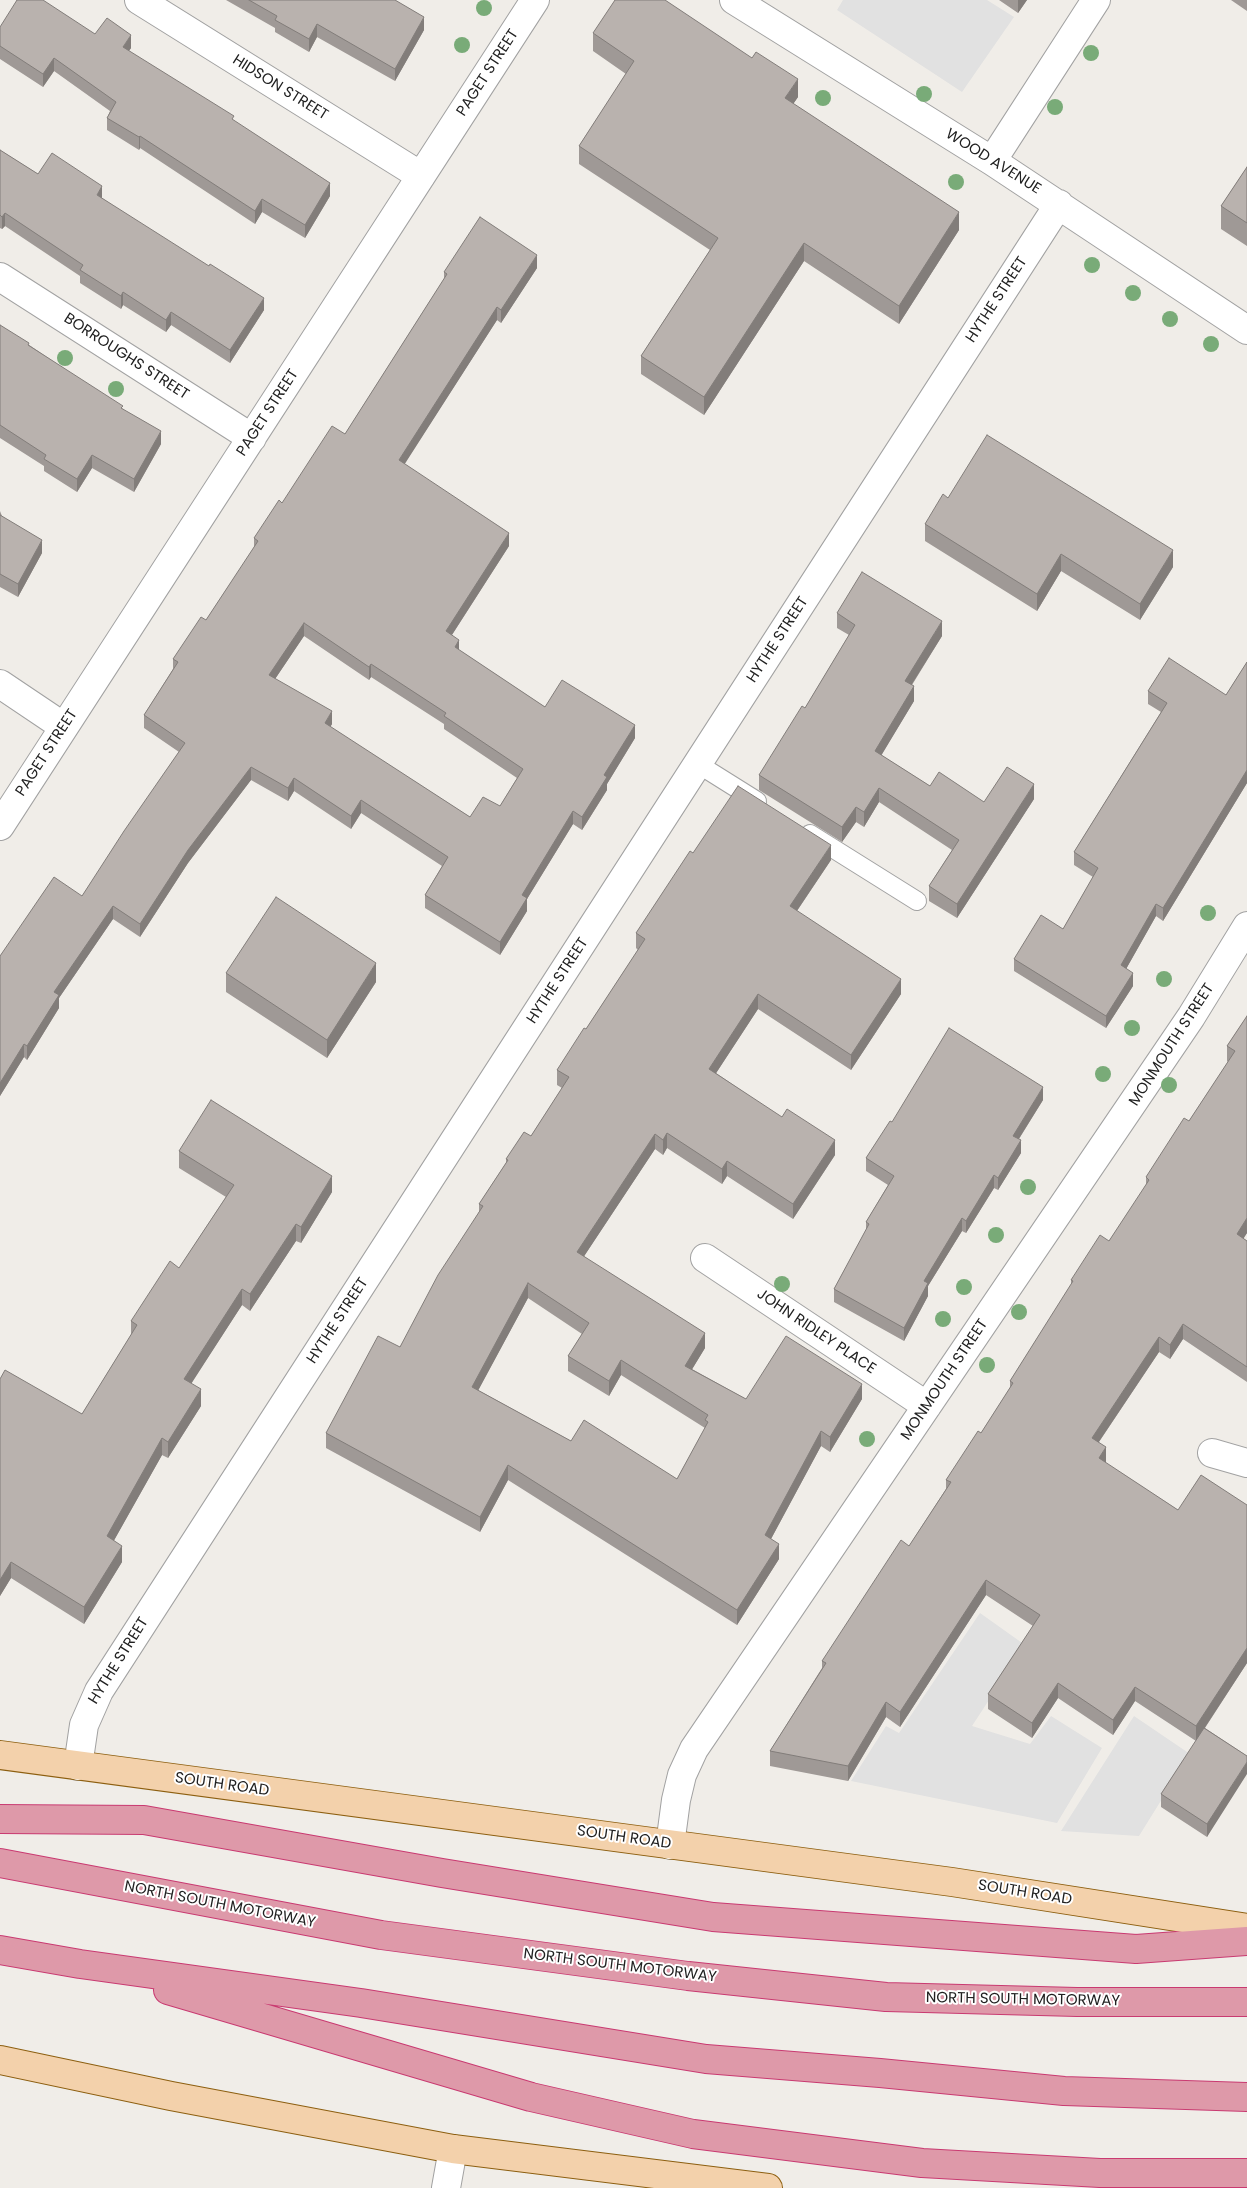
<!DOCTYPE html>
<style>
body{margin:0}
canvas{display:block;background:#f0ede8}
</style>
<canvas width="1247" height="2188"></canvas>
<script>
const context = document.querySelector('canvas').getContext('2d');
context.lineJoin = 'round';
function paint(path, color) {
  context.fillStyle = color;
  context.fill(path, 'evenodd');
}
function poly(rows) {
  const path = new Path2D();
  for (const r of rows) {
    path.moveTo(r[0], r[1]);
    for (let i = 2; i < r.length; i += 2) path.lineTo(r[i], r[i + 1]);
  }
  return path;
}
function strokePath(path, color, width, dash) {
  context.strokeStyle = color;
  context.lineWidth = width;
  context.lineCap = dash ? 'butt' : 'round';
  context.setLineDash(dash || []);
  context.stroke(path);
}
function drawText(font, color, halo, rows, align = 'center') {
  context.font = font + ' Poppins,sans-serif';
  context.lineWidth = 4;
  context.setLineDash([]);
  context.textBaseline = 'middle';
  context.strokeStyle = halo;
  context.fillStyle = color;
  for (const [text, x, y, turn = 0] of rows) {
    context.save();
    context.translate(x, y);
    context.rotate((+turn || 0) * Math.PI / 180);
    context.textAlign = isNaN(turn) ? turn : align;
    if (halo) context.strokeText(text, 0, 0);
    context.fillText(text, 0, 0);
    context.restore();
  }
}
paint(poly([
 [843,0,987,0,1014,17,962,92,837,10],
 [980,1613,1025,1645,972,1726,1030,1744,1051,1716,1102,1748,1057,1823,851,1781,886,1726,899,1733],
 [1134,1716,1190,1754,1139,1836,1061,1831]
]), '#e1e1e1');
const lane = poly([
 [698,764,757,801],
 [810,834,917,901]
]);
const street = poly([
 [139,0,421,176],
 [734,0,992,161,1247,330],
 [992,161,1096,0],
 [0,277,252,438],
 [0,684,64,727],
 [0,826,535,0],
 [705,1258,927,1406],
 [1212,1453,1247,1463],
 [78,1766,84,1725,99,1691,1059,204],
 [670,1845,676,1800,682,1775,694,1749,1191,1017,1247,926],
 [446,2188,453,2149]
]);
const primary = poly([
 [0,1755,952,1882,1247,1928],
 [0,2060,171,2096,453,2149,768,2188]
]);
const highway = poly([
 [0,1819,144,1820,442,1873,713,1917,1136,1949,1247,1941],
 [0,1863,381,1935,688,1976,886,1997,1077,2002,1247,2002],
 [0,1950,80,1964,361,2003,706,2059,880,2073,1064,2091,1247,2097],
 [168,1990,531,2097,693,2134,922,2163,1100,2173,1247,2173]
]);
strokePath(lane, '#a2a2a2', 20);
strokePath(street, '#a2a2a2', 30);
strokePath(primary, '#8d5f10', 30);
strokePath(highway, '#c93a71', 30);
strokePath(lane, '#fff', 18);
strokePath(street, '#fff', 28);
strokePath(primary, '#f3d1ab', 28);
strokePath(highway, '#de99a9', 28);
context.fillStyle = '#79ab78';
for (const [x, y] of [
 [484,8],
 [462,45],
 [1091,53],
 [924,94],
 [823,98],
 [1055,107],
 [956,182],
 [1092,265],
 [1133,293],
 [1170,319],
 [1211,344],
 [65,358],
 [116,389],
 [1208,913],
 [1164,979],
 [1132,1028],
 [1103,1074],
 [1169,1085],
 [1028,1187],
 [996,1235],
 [782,1284],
 [964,1287],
 [1019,1312],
 [943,1319],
 [987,1365],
 [867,1439]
]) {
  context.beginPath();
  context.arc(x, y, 8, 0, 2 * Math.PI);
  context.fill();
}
paint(poly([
 [226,0,395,0,424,30,395,81,317,37,309,52,275,32,275,28],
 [999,0,1027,0,1018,13],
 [1231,0,1247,0,1247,11],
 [0,27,95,34,131,48,129,51,234,121,330,196,305,238,262,212,255,224,140,148,139,150,107,130,107,118,110,111,54,71,43,87,0,59],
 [593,33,798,97,793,104,959,230,899,324,804,261,704,415,641,374,641,356,710,250,579,164,579,146,626,74,593,51],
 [0,150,38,174,102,198,264,310,230,363,171,325,166,332,123,305,121,309,80,283,80,276,5,226,2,229,0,228],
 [1247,167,1247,246,1221,229,1221,206],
 [537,268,501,323,497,320,404,464,509,546,452,635,459,650,545,707,635,738,607,784,607,790,582,830,573,824,527,899,527,911,500,955,425,908,425,895,442,866,361,813,351,829,294,791,288,801,251,780,188,863,140,937,113,919,59,998,59,1008,27,1060,24,1057,0,1096,0,956,82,896,179,752,144,728,144,715,173,669,173,659,206,620,254,548,254,538,282,503,345,434,444,279,444,272],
 [304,636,369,680,371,677,444,724,444,729,517,778,500,806,470,817,330,727,332,724,275,679],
 [0,325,123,409,161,444,134,492,92,468,77,492,44,471,44,466,0,438],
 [948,498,1173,567,1140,620,1061,571,1037,611,925,541,925,524],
 [0,511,2,516,42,553,18,597,0,587],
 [837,613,942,636,912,685,914,701,881,755,930,786,984,802,1034,799,957,918,929,901,929,886,952,850,879,802,864,827,856,822,842,842,759,790,759,775,805,708,849,635,837,628],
 [1247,662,1247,783,1163,921,1156,916,1126,969,1133,986,1106,1028,1014,971,1014,959,1063,929,1093,877,1074,865,1074,852,1161,712,1148,704,1148,691,1226,695],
 [693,853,831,860,797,911,901,994,851,1070,758,1009,716,1073,835,1155,793,1219,727,1176,722,1184,667,1148,663,1155,655,1149,584,1256,705,1348,692,1369,746,1399,862,1399,830,1452,821,1446,771,1539,779,1559,737,1625,508,1480,480,1532,326,1448,326,1433,400,1347,479,1212,479,1204,506,1163,506,1159,531,1136,562,1088,557,1085,557,1070,586,1029,638,950,636,948,636,933],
 [528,1298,582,1334,568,1356,568,1371,609,1396,621,1375,705,1428,677,1479,571,1441,478,1390],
 [226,973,376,982,327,1058,226,992],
 [1247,1016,1247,1233,1243,1238,1247,1241,1247,1382,1183,1339,1170,1359,1159,1352,1099,1442,1106,1462,1106,1463,1178,1510,1247,1505,1247,1663,1205,1728,1247,1756,1207,1837,1161,1807,1161,1794,1196,1741,1135,1701,1113,1735,1058,1698,1032,1738,988,1709,988,1694,1033,1626,986,1595,900,1727,886,1717,848,1781,770,1766,770,1751,822,1668,822,1661,909,1546,946,1489,946,1480,981,1433,1010,1388,1010,1381,1071,1285,1071,1280,1109,1241,1146,1186,1146,1177,1189,1121,1228,1062,1227,1061,1227,1046],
 [1043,1100,1019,1139,1021,1153,998,1190,994,1188,966,1233,962,1231,928,1286,928,1296,904,1341,834,1302,834,1289,866,1230,866,1222,888,1185,866,1171,866,1158,892,1122],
 [179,1151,332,1192,301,1243,296,1241,250,1311,242,1305,191,1383,201,1406,168,1458,162,1455,114,1540,122,1562,84,1624,11,1578,0,1596,0,1379,82,1414,131,1335,131,1321,179,1268,226,1197,179,1168]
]), '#9f9996');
paint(poly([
 [1018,0,1027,0,1018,13],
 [424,17,424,30,395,81,395,69],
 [317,24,317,37,309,52,309,39],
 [131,35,131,48,123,59,123,47],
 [54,58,54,71,43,87,43,74],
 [798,79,798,97,785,116,785,98],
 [140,136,140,148,139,150,139,137],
 [330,183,330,196,305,238,305,225],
 [102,186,102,199,97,195],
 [262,199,262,212,255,224,255,211],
 [959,212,959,230,899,324,899,306],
 [5,213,5,226,2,229,2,217],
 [804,243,804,261,704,415,704,397],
 [537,255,537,268,501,323,501,310],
 [123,292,123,305,121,309,121,296],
 [264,298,264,310,230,363,230,350],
 [497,307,497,320,399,473,399,460],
 [171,312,171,325,166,332,166,320],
 [161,431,161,444,134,492,134,479],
 [92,455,92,468,77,492,77,479],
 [509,533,509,546,446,644,446,631],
 [42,540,42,553,18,597,18,584],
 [1173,550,1173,567,1140,620,1140,604],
 [1061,554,1061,571,1037,611,1037,594],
 [942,621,942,636,905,695,905,681],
 [304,623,304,636,269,688,269,675],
 [459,640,459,653,455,647],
 [371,664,371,677,369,680,369,667],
 [914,686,914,701,875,766,875,751],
 [332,711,332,724,325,736,325,723],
 [635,725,635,738,607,784,607,790,582,830,582,817,604,775],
 [251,767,251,780,188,863,140,937,140,924,188,850],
 [1247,770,1247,783,1163,921,1163,908],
 [294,778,294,791,288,801,288,788],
 [1034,784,1034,799,957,918,957,904],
 [879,788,879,802,864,827,864,812],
 [361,800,361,813,351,829,351,816],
 [856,807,856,822,842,842,842,827],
 [573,811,573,824,527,899,527,911,500,955,500,942,522,895],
 [831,845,831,860,790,921,790,906],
 [1156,904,1156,916,1121,978,1121,965],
 [113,906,113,919,59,998,59,1008,27,1060,27,1046,54,992],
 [376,963,376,982,327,1058,327,1040],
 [1133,973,1133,986,1106,1028,1106,1016],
 [901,979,901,994,851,1070,851,1055],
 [758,994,758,1009,709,1084,709,1069],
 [24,1044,24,1057,0,1096,0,1083],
 [1043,1087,1043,1100,1013,1148,1013,1136],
 [667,1133,667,1148,663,1155,663,1140],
 [655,1134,655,1149,577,1267,577,1252],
 [835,1140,835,1155,793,1219,793,1204],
 [1021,1140,1021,1153,998,1190,998,1178],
 [727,1161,727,1176,722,1184,722,1169],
 [994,1175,994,1188,966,1233,966,1221],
 [332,1176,332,1192,301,1243,301,1227],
 [962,1218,962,1231,928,1286,928,1296,904,1341,904,1328,924,1281],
 [1247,1218,1247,1233,1237,1249,1237,1234],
 [296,1224,296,1241,250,1311,250,1294],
 [528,1283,528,1298,472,1402,472,1387],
 [242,1289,242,1305,184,1395,184,1379],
 [1183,1324,1183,1339,1170,1359,1170,1345],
 [705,1333,705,1348,685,1381,685,1366],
 [1159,1337,1159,1352,1092,1452,1092,1438],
 [621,1360,621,1375,609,1396,609,1381],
 [862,1384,862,1399,830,1452,830,1437],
 [201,1389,201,1406,168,1458,168,1442],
 [821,1431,821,1446,765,1550,765,1535],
 [162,1438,162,1455,107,1553,107,1536],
 [1106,1447,1106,1462,1099,1473,1099,1458],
 [508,1465,508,1480,480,1532,480,1517],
 [779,1544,779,1559,737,1625,737,1610],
 [122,1546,122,1562,84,1624,84,1607],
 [11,1562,11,1578,0,1596,0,1580],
 [986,1580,986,1595,900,1727,900,1712],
 [1247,1648,1247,1663,1196,1741,1196,1726],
 [1058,1683,1058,1698,1032,1738,1032,1723],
 [1135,1687,1135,1701,1113,1735,1113,1720],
 [886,1702,886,1717,848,1781,848,1766],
 [1247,1762,1247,1774,1207,1837,1207,1824]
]), '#827d7a');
const building = poly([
 [17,0,43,0,95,34,107,18,131,35,123,47,234,116,232,119,330,183,305,225,262,199,255,211,140,136,139,137,107,118,116,102,54,58,43,74,0,46,0,27,17,0],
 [249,0,395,0,424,17,395,69,317,24,309,39,275,20,277,16,249,0],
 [615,0,665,0,752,58,756,52,798,79,785,98,959,212,899,306,804,243,704,397,641,356,718,238,579,146,634,61,593,33,615,0],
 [0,150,38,174,52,153,102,186,97,195,209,266,210,264,264,298,230,350,171,312,166,320,123,292,121,296,80,270,83,265,5,213,2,217,0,215,0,150],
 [1247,167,1247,223,1221,206,1247,167],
 [480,217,537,255,501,310,497,307,399,460,509,533,446,631,459,640,455,647,545,707,562,680,635,725,604,775,607,777,582,817,573,811,522,895,527,898,500,942,425,895,448,857,361,800,351,816,294,778,288,788,251,767,188,850,140,924,113,906,54,992,59,995,27,1046,24,1044,0,1083,0,956,54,877,82,896,124,831,185,743,144,715,178,662,173,659,201,617,206,620,258,541,254,538,279,500,282,503,332,426,345,434,447,274,444,272,480,217],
 [304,623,369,667,371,664,446,713,444,716,523,769,500,806,483,797,470,817,325,723,332,711,269,675,304,623],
 [0,325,29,343,28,345,123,406,121,408,161,431,134,479,92,455,77,479,44,459,46,455,0,425,0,325],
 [987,435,1173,550,1140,604,1061,554,1037,594,925,524,943,494,948,498,987,435],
 [0,515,42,540,18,584,0,574,0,515],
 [862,572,942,621,905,681,914,686,875,751,930,786,939,772,984,802,1007,767,1034,784,957,904,929,886,959,840,879,788,864,812,856,807,842,827,759,775,802,706,805,708,855,625,837,613,862,572],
 [1169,658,1226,695,1247,662,1247,770,1163,908,1156,904,1121,965,1133,973,1106,1016,1014,959,1041,915,1063,929,1098,868,1074,852,1167,703,1148,691,1169,658],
 [738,786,831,845,790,906,901,979,851,1055,758,994,709,1069,782,1117,787,1109,835,1140,793,1204,727,1161,722,1169,667,1133,663,1140,655,1134,577,1252,705,1333,685,1366,746,1399,786,1336,862,1384,830,1437,821,1431,765,1535,779,1544,737,1610,508,1465,480,1517,326,1433,378,1336,400,1347,438,1275,483,1206,479,1204,508,1160,506,1159,524,1132,531,1136,569,1077,557,1070,584,1028,586,1029,645,939,636,933,690,851,693,853,738,786],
 [528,1283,589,1323,568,1356,609,1381,621,1360,708,1415,705,1420,708,1422,677,1479,584,1420,571,1441,472,1387,528,1283],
 [276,897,376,963,327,1040,226,973,276,897],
 [1247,1016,1247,1218,1237,1234,1247,1241,1247,1367,1183,1324,1170,1345,1159,1337,1092,1438,1106,1447,1099,1458,1178,1510,1201,1475,1247,1505,1247,1648,1196,1726,1135,1687,1113,1720,1058,1683,1032,1723,988,1694,1040,1615,986,1580,900,1712,886,1702,848,1766,770,1751,826,1663,822,1661,901,1540,909,1546,951,1482,946,1480,978,1431,981,1433,1013,1383,1010,1381,1073,1281,1071,1280,1100,1235,1109,1241,1149,1180,1146,1177,1184,1118,1189,1121,1235,1051,1227,1046,1247,1016],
 [949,1028,1043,1087,1013,1136,1021,1140,998,1178,994,1175,966,1221,962,1218,924,1281,928,1283,904,1328,834,1289,869,1224,866,1222,894,1176,866,1158,890,1121,892,1122,949,1028],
 [211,1100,332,1176,301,1227,296,1224,250,1294,242,1289,184,1379,201,1389,168,1442,162,1438,107,1536,122,1546,84,1607,11,1562,0,1580,0,1379,5,1370,82,1414,137,1325,131,1321,170,1261,179,1268,234,1185,179,1151,211,1100],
 [1204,1728,1247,1756,1247,1762,1207,1824,1161,1794,1204,1728]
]);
paint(building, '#b9b2ae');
strokePath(building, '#827d7a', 1);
drawText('15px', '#212121', '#fff', [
 ["PAGET STREET",488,73,-57],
 ["HIDSON STREET",280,88,32],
 ["WOOD AVENUE",993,162,32],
 ["HYTHE STREET",997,300,-57],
 ["BORROUGHS STREET",126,357,33],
 ["PAGET STREET",268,413,-57],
 ["HYTHE STREET",778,640,-57],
 ["PAGET STREET",47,753,-57],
 ["HYTHE STREET",558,981,-57],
 ["MONMOUTH STREET",1172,1045,-57],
 ["HYTHE STREET",338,1321,-57],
 ["JOHN RIDLEY PLACE",816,1332,34],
 ["MONMOUTH STREET",945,1380,-56],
 ["HYTHE STREET",119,1661,-58],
 ["SOUTH ROAD",222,1785,8],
 ["SOUTH ROAD",624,1838,8],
 ["SOUTH ROAD",1025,1893,9],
 ["NORTH SOUTH MOTORWAY",220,1905,11],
 ["NORTH SOUTH MOTORWAY",620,1966,7],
 ["NORTH SOUTH MOTORWAY",1023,2000,1]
]);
</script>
